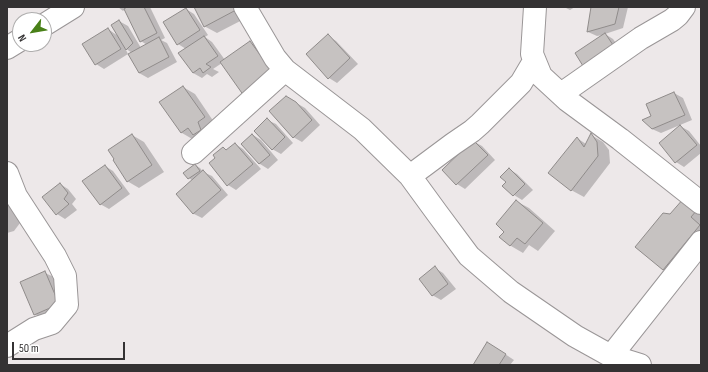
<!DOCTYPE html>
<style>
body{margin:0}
#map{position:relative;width:708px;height:372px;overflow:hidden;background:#ede8e9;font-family:"Sofia Sans Condensed",sans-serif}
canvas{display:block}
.frame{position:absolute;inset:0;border:8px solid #343233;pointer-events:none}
.north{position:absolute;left:12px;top:12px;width:40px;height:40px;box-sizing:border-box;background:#fff;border:1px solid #aeadad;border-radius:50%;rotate:239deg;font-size:11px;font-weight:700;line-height:16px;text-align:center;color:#343233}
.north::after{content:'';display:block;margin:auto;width:14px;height:18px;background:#498018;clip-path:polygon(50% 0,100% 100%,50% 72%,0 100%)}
.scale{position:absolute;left:12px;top:342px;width:113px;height:18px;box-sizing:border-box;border:2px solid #343233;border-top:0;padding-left:5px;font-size:12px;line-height:14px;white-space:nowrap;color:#343233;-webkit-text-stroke:3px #fff;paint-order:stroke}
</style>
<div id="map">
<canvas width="708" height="372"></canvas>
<div class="frame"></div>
<div class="north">N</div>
<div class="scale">50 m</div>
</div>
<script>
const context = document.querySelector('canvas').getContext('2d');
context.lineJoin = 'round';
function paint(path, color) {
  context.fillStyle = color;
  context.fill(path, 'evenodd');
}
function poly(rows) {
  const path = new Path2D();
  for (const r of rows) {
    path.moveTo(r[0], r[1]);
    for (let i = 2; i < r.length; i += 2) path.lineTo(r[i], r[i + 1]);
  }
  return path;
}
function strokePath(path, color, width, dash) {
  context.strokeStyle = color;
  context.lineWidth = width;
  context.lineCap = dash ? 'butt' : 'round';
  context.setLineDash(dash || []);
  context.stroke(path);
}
paint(poly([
 [118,7,150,7,165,38,161,40,167,43,177,62,148,78,139,73,132,53,125,48,128,54,104,69,96,64,108,29,118,36,119,21,128,26,141,48,147,45,141,41,125,9,123,11],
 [195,7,243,7,248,17,217,33,204,26],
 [564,7,575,7,570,10],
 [592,7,628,7,623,28,605,34,613,39,621,50,593,70,603,35,597,36,588,32],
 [186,9,194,14,208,35,205,37,212,42,225,60,250,42,262,49,272,63,222,63,213,69,219,72,212,77,207,74,202,78,193,73,186,49,178,44],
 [328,36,336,41,358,64,337,83,329,78],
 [183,87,195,94,216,125,194,140,182,133,161,103],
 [674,93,683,98,692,120,661,133,652,129,652,117],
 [286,97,305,108,320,125,302,142,293,137],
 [267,120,276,124,293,143,281,154,272,149],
 [680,126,689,131,701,146,701,153,684,167,676,162],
 [132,135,144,142,164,172,139,188,127,181],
 [253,135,261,140,278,160,268,169,260,164,243,144],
 [591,135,603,142,609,150,610,163,584,197,571,190,577,138,586,144],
 [473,141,482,146,495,160,465,189,457,184,443,170],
 [235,144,243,149,261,169,236,190,228,185,217,158,223,148,227,150],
 [195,165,200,168,203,172,212,176,228,195,202,218,194,214,177,194,193,181,189,178,185,173],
 [105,166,113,171,130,194,109,209,100,204],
 [509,169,517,174,533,190,522,200,514,195,507,182],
 [60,184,68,189,76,199,72,204,77,210,65,219,57,214],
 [516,201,529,208,555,231,538,251,529,245,523,253,511,246,501,237,505,232],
 [7,203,14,207,20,223,14,231,7,233],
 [701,211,701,245,676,276,663,269,671,215],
 [435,268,443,273,456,289,441,300,432,295],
 [45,273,54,277,67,309,43,319,35,314],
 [496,348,514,360,510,365,474,365]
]), '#0003');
const building = poly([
 [127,7,144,7,157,33,140,42,124,9,127,7],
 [194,7,235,7,236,10,204,27,194,7],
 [591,7,619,7,615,24,587,32,591,7],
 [186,8,200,30,177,45,163,22,186,8],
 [119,20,133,43,126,50,111,25,119,20],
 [108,28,121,49,95,65,82,44,108,28],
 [605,33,613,45,583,66,575,53,605,33],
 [328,34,350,58,328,79,306,54,328,34],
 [204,36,218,56,206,64,211,67,203,73,200,68,193,73,178,53,204,36],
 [159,37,169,57,139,73,128,54,159,37],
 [250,41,266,63,279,71,244,96,220,62,250,41],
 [183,86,205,117,198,122,201,130,193,135,188,128,181,133,159,102,183,86],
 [674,92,685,115,652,129,642,120,651,116,646,104,674,92],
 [286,96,296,102,312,120,293,138,269,111,286,96],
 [267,118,285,137,272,150,254,131,267,118],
 [680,125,697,145,675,163,659,143,680,125],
 [591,133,597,142,598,156,571,191,548,173,577,137,584,147,591,133],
 [132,134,152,165,127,182,113,160,114,159,108,150,132,134],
 [252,134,270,155,259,164,241,144,252,134],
 [473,140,488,155,456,185,442,170,473,140],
 [235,143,253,164,227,186,209,163,215,158,213,155,223,147,226,150,235,143],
 [195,164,200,171,188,179,183,173,195,164],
 [105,165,122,188,100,205,82,181,105,165],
 [509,168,525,184,513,196,502,186,506,182,500,177,509,168],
 [203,170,221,190,193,214,176,194,203,170],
 [60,183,68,193,64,199,69,204,56,215,42,197,60,183],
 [684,198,697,210,691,217,700,225,663,270,635,247,663,213,670,214,684,198],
 [516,200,543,223,525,244,517,238,510,246,499,237,504,232,496,224,516,200],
 [435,266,448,284,432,296,419,279,435,266],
 [45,271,59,304,34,315,20,282,45,271],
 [487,342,506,354,499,365,473,365,487,342]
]);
paint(building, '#c6c2c1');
strokePath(building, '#8f8b8a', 1);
const minor = poly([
 [245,7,275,58,285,70,362,129,410,176,437,213,469,256,511,292,575,336,611,356,640,365],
 [535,7,532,54,541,76,567,100,620,139,701,203],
 [44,25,73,7],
 [7,48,20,40],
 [561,94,641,38,672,20,678,15,684,7],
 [193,153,285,70],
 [7,173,16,196,55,256,65,276,67,305,52,323,34,329,7,346],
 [410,176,453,144,472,131,480,124,521,83,534,61],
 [611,356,701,242]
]);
strokePath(minor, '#9a9697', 24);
strokePath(minor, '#fff', 22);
</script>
